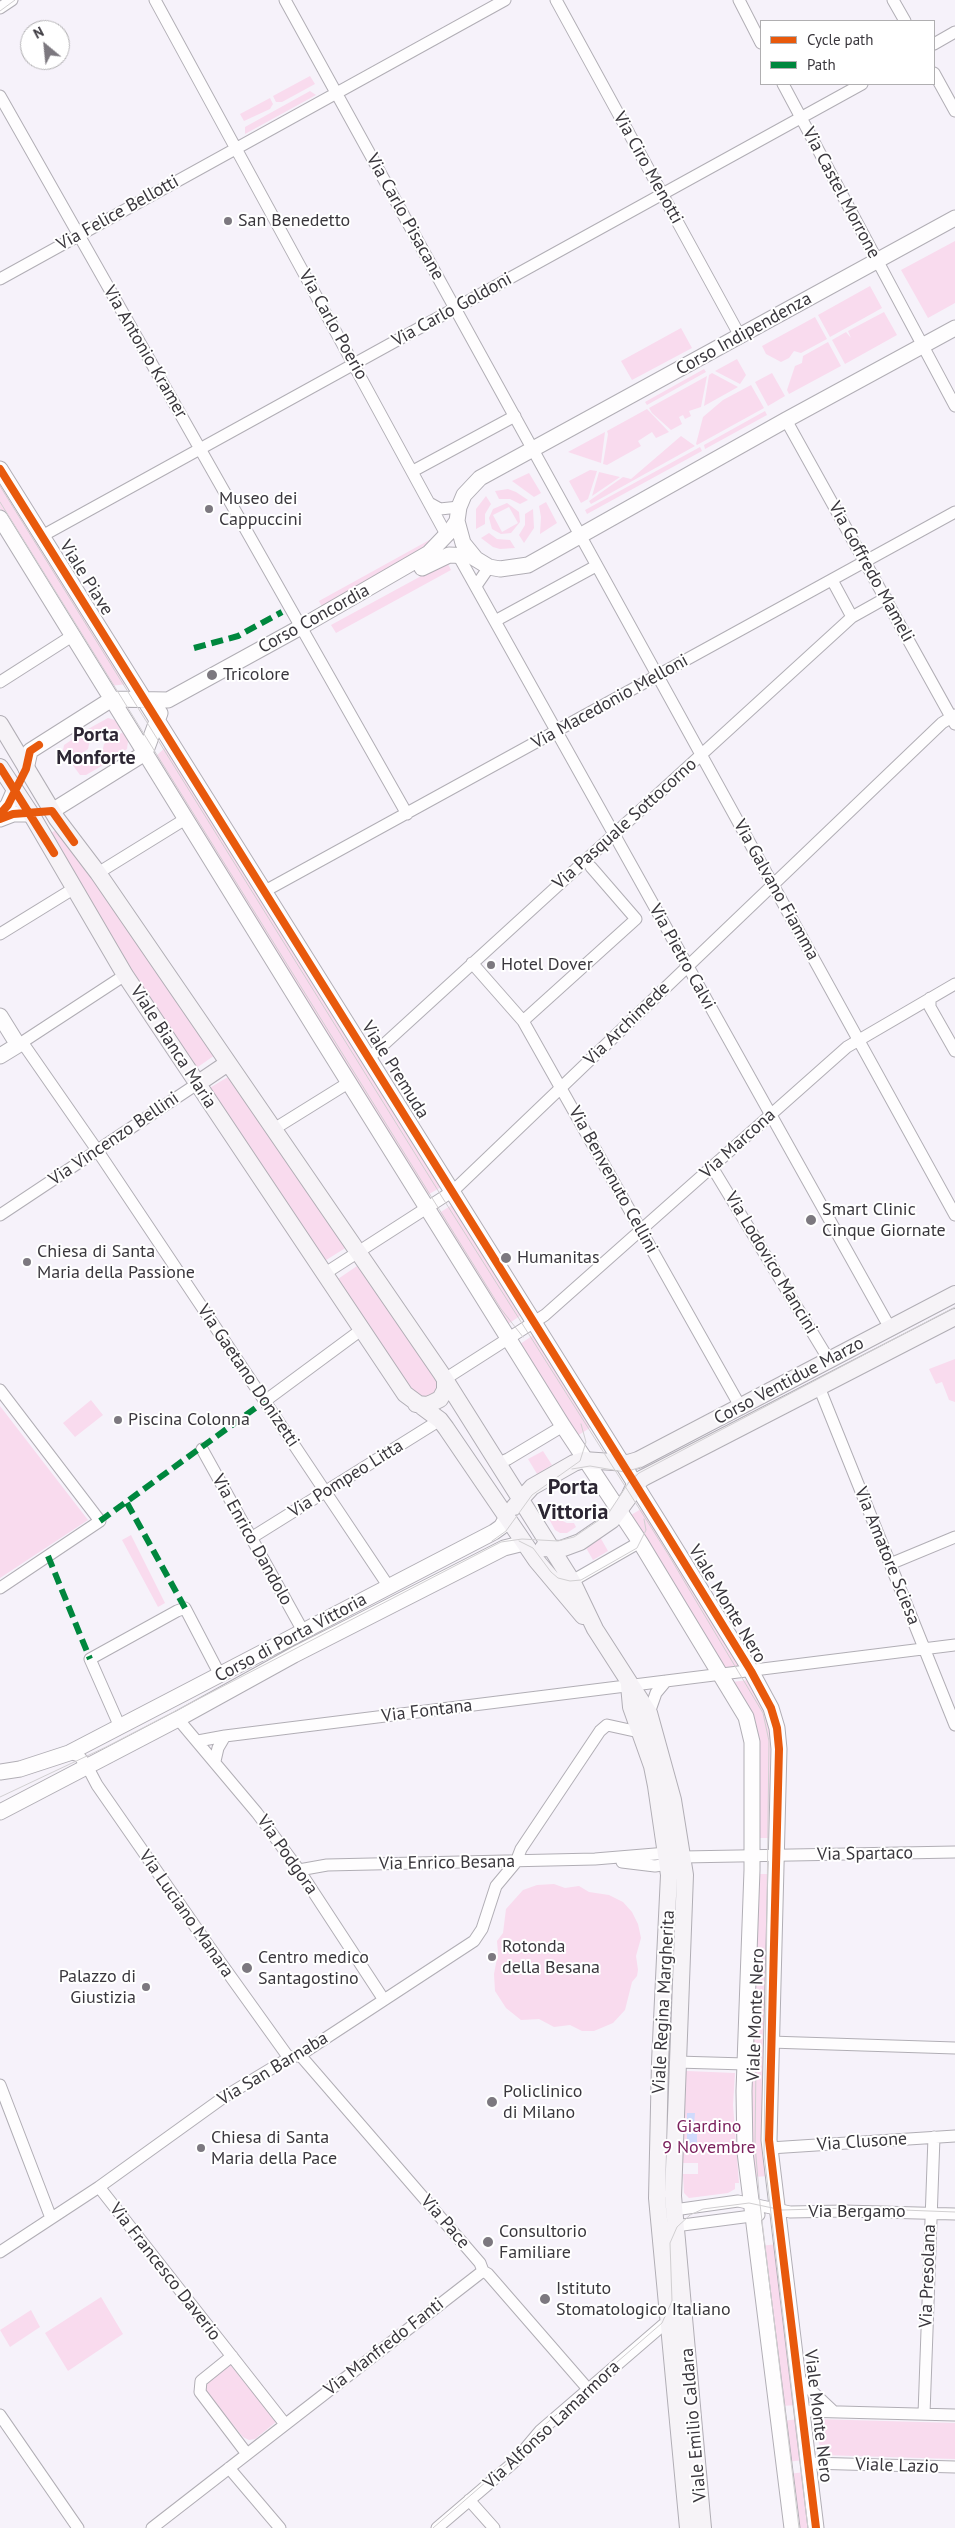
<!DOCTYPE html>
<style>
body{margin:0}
#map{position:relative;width:955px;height:2528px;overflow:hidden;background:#f6f2fa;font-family:"PT Sans",sans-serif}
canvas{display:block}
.legend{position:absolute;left:760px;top:20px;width:175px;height:65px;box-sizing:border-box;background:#fff;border:1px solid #b0afb1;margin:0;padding:6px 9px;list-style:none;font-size:15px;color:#3a373d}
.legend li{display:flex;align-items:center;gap:10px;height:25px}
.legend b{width:25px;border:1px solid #b0afb1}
.north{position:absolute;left:20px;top:20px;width:50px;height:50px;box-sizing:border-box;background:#fff;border:1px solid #b0afb1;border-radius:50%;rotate:332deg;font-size:14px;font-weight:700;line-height:20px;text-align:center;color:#3a373d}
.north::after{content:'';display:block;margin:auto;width:18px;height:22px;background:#7c787f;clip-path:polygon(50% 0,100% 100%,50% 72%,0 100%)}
</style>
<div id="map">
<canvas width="955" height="2528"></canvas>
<ul class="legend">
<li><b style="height:6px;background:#e8590c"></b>Cycle path</li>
<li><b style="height:6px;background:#00873e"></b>Path</li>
</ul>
<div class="north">N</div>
</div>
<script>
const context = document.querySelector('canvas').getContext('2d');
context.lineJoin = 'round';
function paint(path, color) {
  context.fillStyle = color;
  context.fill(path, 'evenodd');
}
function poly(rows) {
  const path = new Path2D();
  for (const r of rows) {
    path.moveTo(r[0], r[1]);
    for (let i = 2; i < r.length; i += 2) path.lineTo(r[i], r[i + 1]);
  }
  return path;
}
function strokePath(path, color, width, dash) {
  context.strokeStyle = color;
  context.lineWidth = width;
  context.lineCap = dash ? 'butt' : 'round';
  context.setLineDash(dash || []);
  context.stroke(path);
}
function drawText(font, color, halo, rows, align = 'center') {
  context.font = font + ' "PT Sans",sans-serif';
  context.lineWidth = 4;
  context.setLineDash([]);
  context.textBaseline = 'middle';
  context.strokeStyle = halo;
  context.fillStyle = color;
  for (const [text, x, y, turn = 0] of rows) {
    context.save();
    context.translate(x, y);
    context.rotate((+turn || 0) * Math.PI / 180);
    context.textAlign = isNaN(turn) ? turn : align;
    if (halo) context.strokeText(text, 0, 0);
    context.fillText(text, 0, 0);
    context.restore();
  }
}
paint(poly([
 [310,76,315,84,282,102,276,102,273,96],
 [310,91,316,95,245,134,245,127],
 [270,98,273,104,270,109,244,121,240,114],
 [955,241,955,303,928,318,901,270],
 [870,286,882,308,830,337,818,315],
 [884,312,897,335,845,364,832,340,846,332,851,338,848,331],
 [815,317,827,339,801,353,794,351,789,358,781,362,766,354,762,346],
 [681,328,692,348,632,380,621,361],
 [828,342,841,366,789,394,787,390,795,366,802,363,803,356],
 [737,359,746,375,740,384,715,371],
 [704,369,706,372,647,405,645,402],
 [712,373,738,387,704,406,709,375],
 [772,373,785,396,768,406,755,382],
 [707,376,701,407,689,411,691,416,685,419,683,415,679,417,682,424,671,430,652,413,649,408],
 [751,385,764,408,697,445,696,444,703,417,723,400],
 [647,409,669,432,656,438,652,432,638,441,641,446,607,465,603,464,608,434,607,431],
 [765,411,767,415,705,449,704,445],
 [605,432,601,463,568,452],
 [681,436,695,446,591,504,589,501,623,477,631,479],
 [700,447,702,451,587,514,585,510],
 [590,470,597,471,588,499,581,503,569,481],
 [599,472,620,477,592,496],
 [529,473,541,493,534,497,512,481],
 [0,479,129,684,109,686,0,508],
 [508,489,516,492,528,500,520,504,510,499,499,499,495,491],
 [486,496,491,504,485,514,485,524,476,529,476,509],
 [546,502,557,523,540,534,541,517,539,506],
 [507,503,519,512,520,522,511,533,501,534,492,529,489,518,493,509],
 [509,507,518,523,502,532,493,515],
 [533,509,534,528,524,543,519,535,525,525,525,514],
 [489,533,497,539,510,540,515,548,500,549,493,547,481,538],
 [433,538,438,546,323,609,319,601],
 [447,562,451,570,336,633,331,625],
 [108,718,115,720,121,729,102,740,93,738,88,729],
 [85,731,90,740,88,749,70,761,63,750,64,745],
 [123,732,128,741,127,749,108,762,102,753,104,744],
 [168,745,443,1186,424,1197,155,757],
 [90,753,99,755,105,764,86,775,80,775,72,764],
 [56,830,92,875,215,1055,195,1069,119,955,51,833],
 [231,1075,347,1247,323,1262,208,1089],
 [455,1203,523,1314,505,1326,436,1215],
 [357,1266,437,1379,438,1389,429,1399,415,1395,335,1281],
 [535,1334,593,1426,577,1436,520,1344],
 [955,1359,955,1402,949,1400,942,1382,936,1384,929,1369],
 [91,1400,103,1415,75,1437,63,1423],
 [0,1406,88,1520,0,1578],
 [543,1451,552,1465,537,1474,528,1459],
 [646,1506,741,1667,723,1669,631,1515],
 [554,1517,567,1523,574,1523,576,1527,567,1533,560,1533,555,1530,549,1519],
 [131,1535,165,1603,158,1607,122,1540],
 [600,1537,608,1551,593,1560,585,1546],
 [748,1680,762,1701,773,1735,771,1838,757,1838,758,1750,732,1682],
 [756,1874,771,1874,770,2176,753,2177,750,2141],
 [554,1884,565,1888,579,1886,589,1892,609,1895,623,1902,632,1912,638,1924,641,1938,636,1956,638,1970,637,1976,632,1982,625,2010,613,2023,594,2031,582,2031,570,2025,554,2027,539,2019,521,2020,506,2008,495,1991,494,1974,498,1953,497,1941,503,1933,506,1909,523,1890,537,1885],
 [687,2071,735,2073,733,2105,739,2183,735,2183,735,2189,728,2193,689,2198,684,2193,683,2174,698,2174,698,2163,683,2163,685,2072],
 [778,2244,798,2405,781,2406,760,2246],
 [101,2297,123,2334,68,2371,45,2333],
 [31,2310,40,2327,10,2347,0,2330],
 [229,2363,276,2422,255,2439,249,2440,243,2437,206,2392,206,2382],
 [799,2419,803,2460,787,2462,782,2421],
 [815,2419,955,2423,955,2459,821,2455],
 [805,2472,812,2528,795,2528,788,2474]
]), '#f9dbee');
paint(poly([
 [687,2113,695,2113,694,2126,697,2127,697,2147,687,2147]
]), '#d0dafc');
const minor = poly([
 [155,0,447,536],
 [285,0,955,1215],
 [556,0,740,336],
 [739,0,761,43],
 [893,0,905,21],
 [0,8,12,0],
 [934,44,955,32],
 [934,73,955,111],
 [783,84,955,406],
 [0,96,407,814],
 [0,279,505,0],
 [786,420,955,724],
 [413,471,515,416],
 [431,504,440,509,459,507],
 [42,536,862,84],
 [458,555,890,1328],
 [832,580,852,617],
 [476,586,489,567],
 [495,621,596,566],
 [0,682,72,636],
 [98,873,187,818],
 [265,891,955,512],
 [0,934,73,889],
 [472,963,523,1021,740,1406],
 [930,998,930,1007,955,1051],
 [523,1021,636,919,591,867],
 [22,1042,97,1150,389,1587],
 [18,1045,125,975],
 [369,1058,852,617,886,598],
 [274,1129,348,1083],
 [712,1167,829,1360],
 [0,1215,197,1084],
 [324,1274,453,1191,942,723,955,715],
 [445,1379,545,1315,847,1047,955,984],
 [819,1387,955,1725],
 [0,1390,100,1521,0,1588],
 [265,1401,361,1330],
 [202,1449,303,1631],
 [497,1464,508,1459,563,1426],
 [251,1538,440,1420],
 [890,1564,955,1537],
 [572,1581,640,1542],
 [649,1713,656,1693,666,1681],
 [178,1719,257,1813,299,1870,384,2000],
 [120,1727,90,1659,177,1611,185,1608,220,1675],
 [198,1741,225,1736,955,1645],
 [69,1753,79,1756,87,1766,97,1785,208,1945,289,2058],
 [215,1761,218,1748,225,1736],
 [683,1857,955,1852],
 [622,1862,655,1866,668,1864],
 [299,1870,327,1865,595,1859,667,1853],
 [770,2042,955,2048],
 [300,2055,480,2263,483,2271,488,2274,588,2389],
 [677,2062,745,2064],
 [0,2085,51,2218],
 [770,2148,955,2136],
 [99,2187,285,2424],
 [674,2210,738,2201,790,2212,844,2211,955,2214],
 [675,2226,759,2215],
 [0,2252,99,2187,224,2097,289,2058,300,2055,474,1941,482,1929,496,1886,516,1862,521,1849,600,1731,607,1725,639,1732],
 [232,2356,201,2381,200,2392,247,2454],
 [799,2379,833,2411],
 [802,2411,955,2415],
 [924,2414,934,2137],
 [0,2415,78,2528],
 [809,2463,955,2467],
 [229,2468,280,2528],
 [469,2500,494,2528],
 [152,2528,483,2271],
 [437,2528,513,2463,540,2431,663,2325,669,2323]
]);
const tertiary = poly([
 [0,469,664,1530,751,1671,771,1708,777,1728,779,1749,769,2140,816,2528],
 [0,518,321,1038,563,1426,640,1542,746,1717,752,1742,752,1870,744,2091,745,2152,792,2528],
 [457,521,463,543,476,559],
 [422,568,449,555,471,556,489,567,500,569,528,565,786,420,955,328],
 [26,769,30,751,112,699,168,700,301,627,429,553,451,530,457,521,459,507,464,495,480,478,955,218],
 [52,811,145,753,160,713],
 [0,814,8,805,15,789],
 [0,819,13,814,31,814],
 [0,1016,18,1045,0,1056],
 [0,1772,20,1769,69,1753,494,1532,501,1527,507,1517],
 [0,1812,178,1719,294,1655,504,1548,524,1543]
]);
const secondary = poly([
 [0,724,57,819,98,873,441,1373,572,1581,595,1629,649,1713,673,1800,685,1875,673,2196,703,2528],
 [0,767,31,814,125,975,405,1394,440,1420,446,1428,536,1560,583,1616],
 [197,1084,228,1063],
 [416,1404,428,1405,440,1399,445,1390,445,1379],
 [514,1507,532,1487,574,1463,583,1460,628,1463,638,1460,955,1294],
 [543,1548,561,1549,580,1542,612,1520,629,1497,635,1484,643,1478,955,1317],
 [629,1685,631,1707,652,1766,656,1786,669,1875,660,2062,657,2198,688,2528]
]);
strokePath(minor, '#b1aeb5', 13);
strokePath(tertiary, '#b1aeb5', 17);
strokePath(secondary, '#b1aeb5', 18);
strokePath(minor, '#fefdfe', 11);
strokePath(tertiary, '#fefdfe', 15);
strokePath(secondary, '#f6f3f7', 16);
strokePath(poly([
 [0,11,15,0],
 [0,486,442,1197,668,1554,763,1713,769,1741,764,2154,808,2528],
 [0,502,501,1309,523,1337],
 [572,1469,590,1466,625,1472,641,1467],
 [492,1541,506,1531,532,1495,580,1461,586,1442,581,1424],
 [519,1541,533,1548,551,1572,558,1578,570,1581,581,1580,637,1548,646,1530,644,1519],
 [0,1797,106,1747,501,1542,522,1539,558,1541,574,1537,608,1514,629,1482,639,1473,955,1307],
 [756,2063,755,2145,760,2204,799,2528],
 [433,2528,510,2461,533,2435,662,2323,672,2301,670,2243,677,2227,690,2215,703,2209,749,2203,782,2210,850,2208,955,2212]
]), '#d1cfd1', 1);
strokePath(poly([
 [194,648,238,636,282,612],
 [127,1503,185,1608],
 [100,1521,265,1401],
 [48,1556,90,1659]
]), '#00873e', 6, [12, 6]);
strokePath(poly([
 [0,469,664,1530,751,1671,771,1708,777,1728,779,1749,769,2140,816,2528],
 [0,767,54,853],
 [0,814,8,805,26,769,30,751,39,745],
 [0,819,13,814,52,811,74,842]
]), '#e8590c', 8);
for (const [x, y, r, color] of [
 [228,221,5,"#7c787f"],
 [209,509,5,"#7c787f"],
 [212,675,6,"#7c787f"],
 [491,965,5,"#7c787f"],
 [811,1220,6,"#7c787f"],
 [506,1258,6,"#7c787f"],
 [27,1262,5,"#7c787f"],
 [118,1420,5,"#7c787f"],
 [492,1957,5,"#7c787f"],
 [247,1968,6,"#7c787f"],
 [146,1987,5,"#7c787f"],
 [492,2102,6,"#7c787f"],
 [201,2148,5,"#7c787f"],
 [488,2242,6,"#7c787f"],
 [545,2299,6,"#7c787f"]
]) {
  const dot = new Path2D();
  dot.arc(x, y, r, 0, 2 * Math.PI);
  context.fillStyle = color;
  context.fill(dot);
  strokePath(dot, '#fff', 2);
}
drawText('18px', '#3a373d', '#fff', [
 ["Via Ciro Menotti",648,168,61],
 ["Via Castel Morrone",841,193,62],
 ["Via Felice Bellotti",118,213,-29],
 ["Via Carlo Pisacane",405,217,61],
 ["Via Carlo Goldoni",452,310,-29],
 ["Via Carlo Poerio",333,325,61],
 ["Corso Indipendenza",744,334,-29],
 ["Via Antonio Kramer",145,352,60],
 ["Via Goffredo Mameli",871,572,61],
 ["Viale Piave",86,578,58],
 ["Corso Concordia",314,619,-29],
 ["Via Macedonio Melloni",610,702,-29],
 ["Via Pasquale Sottocorno",625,824,-42],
 ["Via Galvano Fiamma",776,890,61],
 ["Via Pietro Calvi",682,957,61],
 ["Via Archimede",627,1024,-44],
 ["Viale Bianca Maria",173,1047,57],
 ["Viale Premuda",395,1070,58],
 ["Via Vincenzo Bellini",114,1139,-34],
 ["Via Marcona",738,1144,-42],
 ["Via Benvenuto Cellini",613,1180,61],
 ["Via Lodovico Mancini",771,1263,59],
 ["Via Gaetano Donizetti",248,1376,56],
 ["Corso Ventidue Marzo",789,1381,-28],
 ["Via Pompeo Litta",346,1479,-32],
 ["Via Enrico Dandolo",252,1540,61],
 ["Via Amatore Sciesa",887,1556,68],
 ["Viale Monte Nero",727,1604,59],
 ["Corso di Porta Vittoria",291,1638,-28],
 ["Via Fontana",427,1711,-7],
 ["Via Spartaco",865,1854,-1],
 ["Via Podgora",287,1855,55],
 ["Via Enrico Besana",447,1863,-1],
 ["Via Luciano Manara",186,1914,55],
 ["Viale Regina Margherita",664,2002,-87],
 ["Viale Monte Nero",756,2015,-88],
 ["Via San Barnaba",273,2069,-31],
 ["Via Clusone",862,2142,-4],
 ["Via Bergamo",857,2212],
 ["Via Pace",445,2222,49],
 ["Via Francesco Daverio",165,2272,52],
 ["Via Presolana",928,2276,-88],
 ["Via Manfredo Fanti",384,2347,-38],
 ["Viale Monte Nero",818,2416,83],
 ["Via Alfonso Lamarmora",552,2425,-43],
 ["Viale Emilio Caldara",694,2425,-95],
 ["Viale Lazio",897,2466,2]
]);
drawText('18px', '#3a373d', '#fff', [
 ["San Benedetto",238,221],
 ["Museo dei",219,499],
 ["Cappuccini",219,520],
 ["Tricolore",223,675],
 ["Hotel Dover",501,965],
 ["Smart Clinic",822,1210],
 ["Cinque Giornate",822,1231],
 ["Chiesa di Santa",37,1252],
 ["Maria della Passione",37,1273],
 ["Humanitas",517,1258],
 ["Piscina Colonna",128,1420],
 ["Rotonda",502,1947],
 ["della Besana",502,1968],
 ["Centro medico",258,1958],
 ["Santagostino",258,1979],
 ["Palazzo di",136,1977,"right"],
 ["Giustizia",136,1998,"right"],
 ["Policlinico",503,2092],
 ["di Milano",503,2113],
 ["Chiesa di Santa",211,2138],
 ["Maria della Pace",211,2159],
 ["Consultorio",499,2232],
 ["Familiare",499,2253],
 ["Istituto",556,2289],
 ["Stomatologico Italiano",556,2310]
], 'left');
drawText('18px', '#7c225e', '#fff', [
 ["Giardino",709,2127],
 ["9 Novembre",709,2148]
]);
drawText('bold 20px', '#2c2633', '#fff', [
 ["Porta",96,735],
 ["Monforte",96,758]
]);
drawText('bold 22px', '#2c2633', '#fff', [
 ["Porta",573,1488],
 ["Vittoria",573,1513]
]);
</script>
